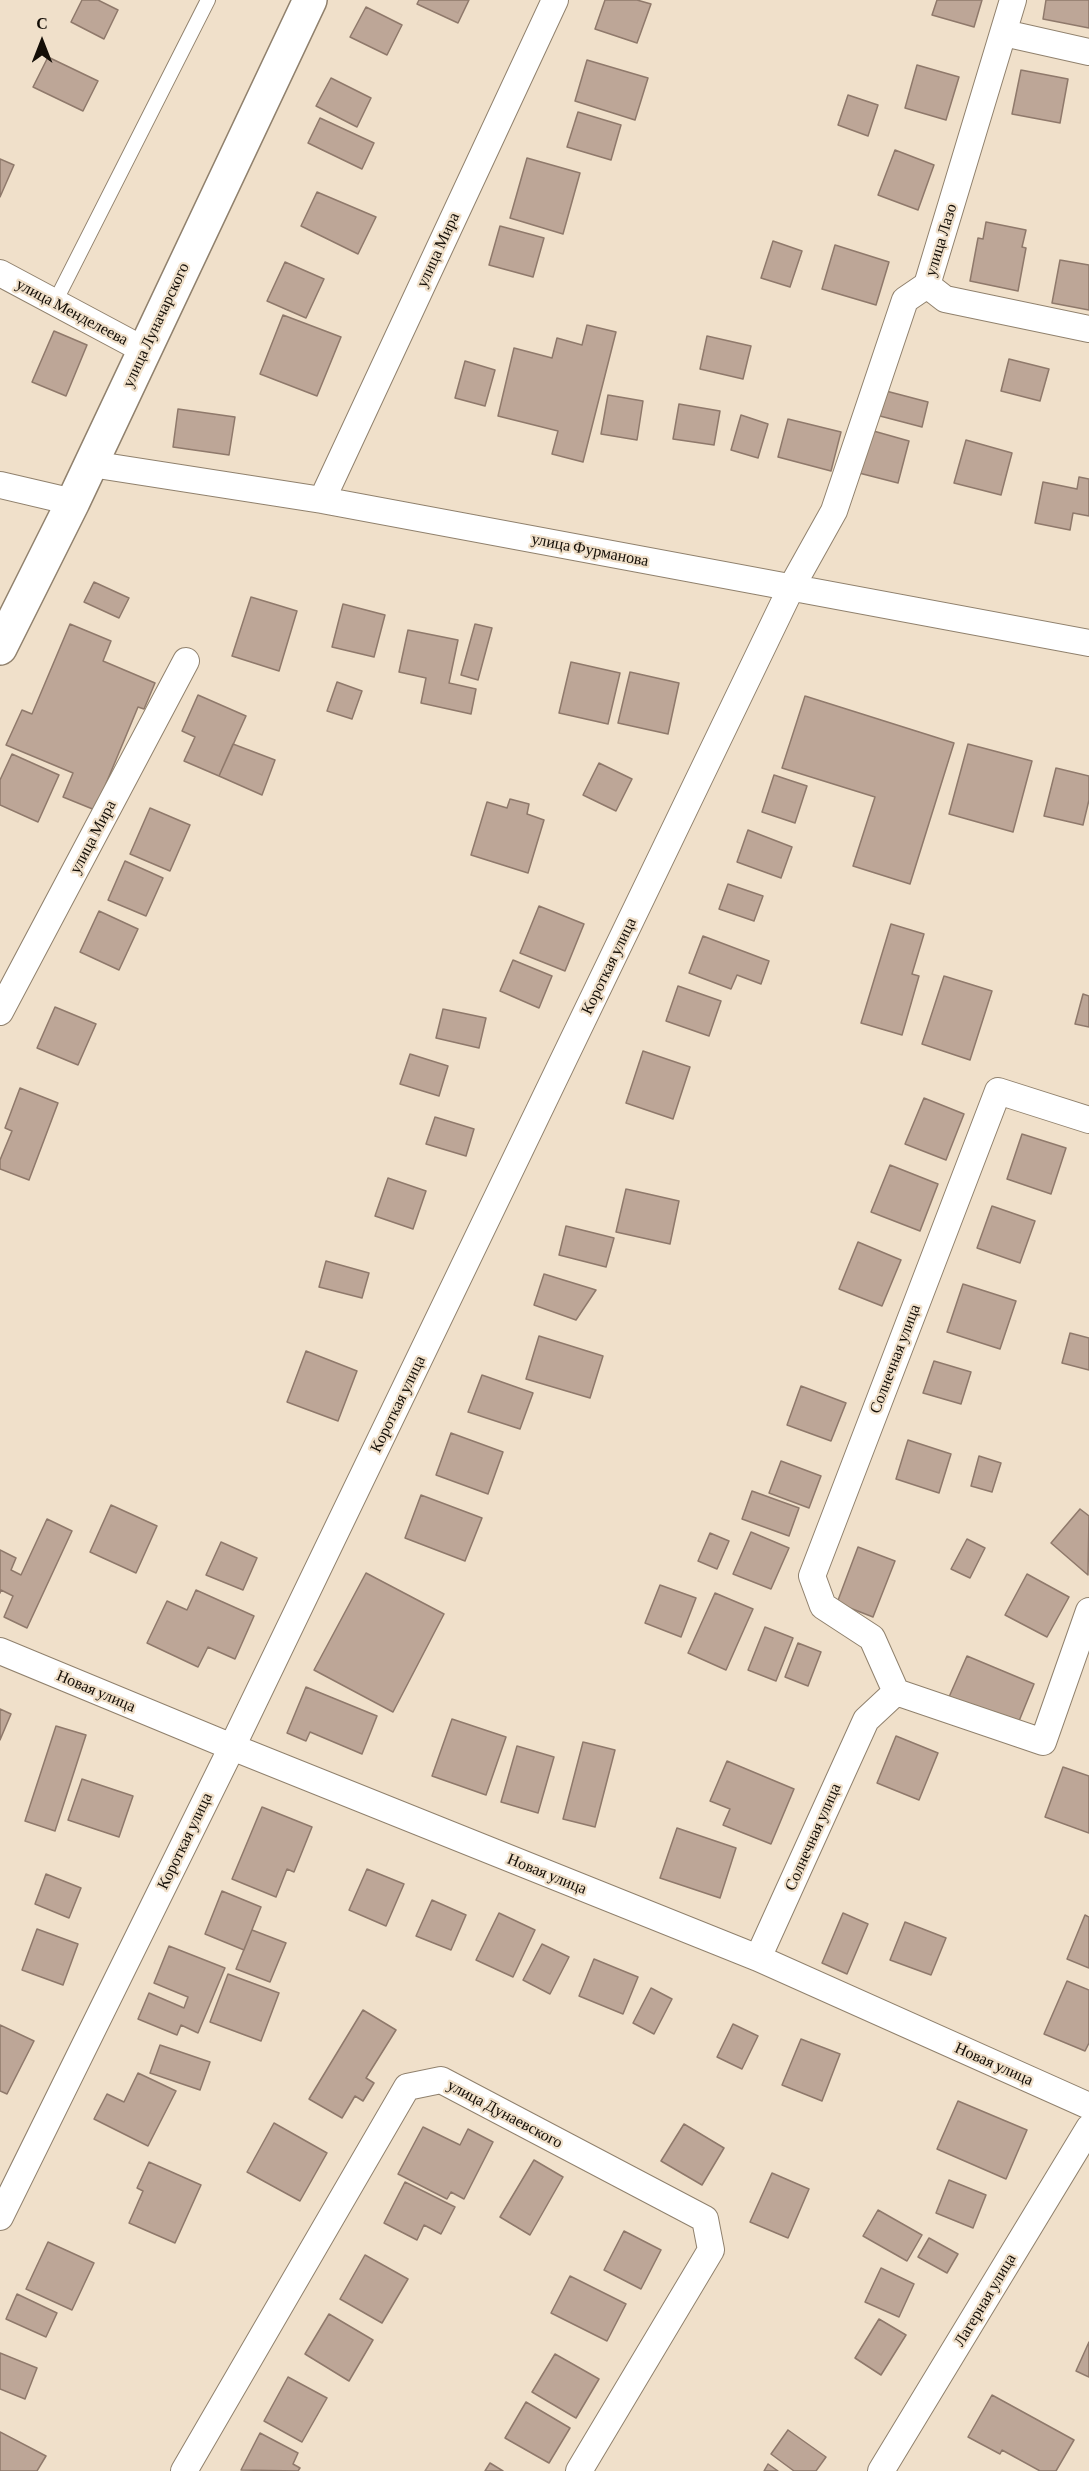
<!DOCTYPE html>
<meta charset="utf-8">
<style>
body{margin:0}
#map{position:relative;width:1089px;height:2471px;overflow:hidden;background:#f0e0ca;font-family:"Crimson Pro",serif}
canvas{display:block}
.north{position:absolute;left:12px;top:12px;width:60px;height:60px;-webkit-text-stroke:4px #f0e0ca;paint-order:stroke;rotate:0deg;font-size:16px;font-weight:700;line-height:24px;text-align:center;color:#140e07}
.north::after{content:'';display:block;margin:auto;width:21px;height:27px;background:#140e07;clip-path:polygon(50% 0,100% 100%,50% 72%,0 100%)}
</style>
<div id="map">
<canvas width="1089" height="2471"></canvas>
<div class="north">С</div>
</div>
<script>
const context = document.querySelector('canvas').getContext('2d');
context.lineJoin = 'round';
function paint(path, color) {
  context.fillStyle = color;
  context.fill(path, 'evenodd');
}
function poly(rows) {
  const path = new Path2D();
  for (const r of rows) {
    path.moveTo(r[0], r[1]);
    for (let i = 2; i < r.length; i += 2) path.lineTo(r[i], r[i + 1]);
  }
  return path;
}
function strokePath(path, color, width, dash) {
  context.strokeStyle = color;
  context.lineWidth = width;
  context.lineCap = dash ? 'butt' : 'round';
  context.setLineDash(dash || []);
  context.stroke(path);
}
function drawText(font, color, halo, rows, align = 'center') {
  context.font = font + ' "Crimson Pro",serif';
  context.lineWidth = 4.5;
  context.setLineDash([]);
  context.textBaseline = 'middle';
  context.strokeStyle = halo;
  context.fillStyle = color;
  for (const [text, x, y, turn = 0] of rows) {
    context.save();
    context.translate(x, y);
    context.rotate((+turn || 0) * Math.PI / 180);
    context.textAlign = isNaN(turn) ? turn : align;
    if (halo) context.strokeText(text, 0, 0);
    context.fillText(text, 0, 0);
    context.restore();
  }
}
const building = poly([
 [82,0,98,0,118,10,104,39,71,22,82,0],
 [419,0,469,0,458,23,417,4,419,0],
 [605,0,637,0,651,4,637,43,595,29,605,0],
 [937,0,982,0,974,27,932,15,937,0],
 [1046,0,1089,0,1089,28,1043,19,1046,0],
 [366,7,402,25,387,55,350,37,366,7],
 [48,57,98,81,83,111,33,87,48,57],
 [587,60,648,78,635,120,575,101,587,60],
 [917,65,959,77,946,120,905,108,917,65],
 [1021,70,1068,79,1060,123,1012,114,1021,70],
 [331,78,371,98,357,127,316,106,331,78],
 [848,95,878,105,868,136,838,125,848,95],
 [578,112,621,125,611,160,567,147,578,112],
 [320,118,374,143,362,169,308,143,320,118],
 [895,150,934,165,918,210,878,195,895,150],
 [527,158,580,173,563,234,510,218,527,158],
 [0,159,14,165,0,197,0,159],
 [317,192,376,217,358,254,301,226,317,192],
 [986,222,1026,230,1022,247,1026,248,1018,291,970,281,978,238,983,239,986,222],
 [500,226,544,238,533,277,489,265,500,226],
 [773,241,802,251,790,287,761,278,773,241],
 [835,245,889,262,876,305,822,289,835,245],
 [1060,260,1089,265,1089,310,1052,303,1060,260],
 [285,262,324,279,306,318,267,301,285,262],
 [283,315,341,337,317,396,260,374,283,315],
 [587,325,616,332,583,462,552,454,558,431,498,416,514,348,552,358,557,338,582,345,587,325],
 [54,331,87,345,66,396,32,382,54,331],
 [707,336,751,346,743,379,700,369,707,336],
 [1009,359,1049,369,1040,401,1001,391,1009,359],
 [465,361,495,370,485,406,455,398,465,361],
 [886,391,928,402,922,427,880,416,886,391],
 [608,395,643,401,637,440,601,434,608,395],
 [679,404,720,411,714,445,673,439,679,404],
 [178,409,235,417,229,455,173,447,178,409],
 [741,415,768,424,758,458,731,450,741,415],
 [788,419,841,432,831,471,778,457,788,419],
 [870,430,909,441,898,483,859,473,870,430],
 [966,440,1012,453,1001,495,954,483,966,440],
 [1079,477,1089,479,1089,516,1073,513,1070,530,1035,523,1043,482,1077,489,1079,477],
 [94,582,129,598,119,618,84,602,94,582],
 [251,597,297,611,279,671,232,656,251,597],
 [343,604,385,615,374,657,332,647,343,604],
 [70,624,111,641,103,661,155,683,144,709,138,707,95,810,63,797,73,773,6,745,22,710,32,714,70,624],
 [475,624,492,628,478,680,461,675,475,624],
 [408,630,458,640,449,683,476,689,471,714,421,703,426,678,399,672,408,630],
 [571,662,620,673,608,724,559,713,571,662],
 [630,672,679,683,668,734,618,723,630,672],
 [337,682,362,691,352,719,327,711,337,682],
 [198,695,246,716,219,776,184,761,195,737,182,731,198,695],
 [805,696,954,743,910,884,853,866,875,797,782,768,805,696],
 [233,744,275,760,262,795,219,776,233,744],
 [968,744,1032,761,1013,832,949,814,968,744],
 [12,754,59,775,38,822,0,805,0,780,12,754],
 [599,763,632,779,616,811,583,795,599,763],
 [1056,768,1089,776,1089,800,1083,825,1044,816,1056,768],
 [774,775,807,786,795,823,762,812,774,775],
 [510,799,529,804,527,814,544,820,528,873,471,855,487,802,507,808,510,799],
 [150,808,190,825,170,871,130,854,150,808],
 [748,830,792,847,781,878,737,862,748,830],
 [125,861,163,878,146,916,108,900,125,861],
 [728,884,763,896,754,921,719,909,728,884],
 [539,906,584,924,565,971,520,953,539,906],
 [99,911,138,929,119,970,80,952,99,911],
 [891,924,924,934,912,974,919,976,902,1035,861,1023,891,924],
 [703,936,769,961,761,984,737,975,731,989,689,973,703,936],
 [513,960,552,976,539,1008,500,991,513,960],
 [944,976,992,991,970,1060,922,1044,944,976],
 [678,986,721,1001,709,1036,666,1021,678,986],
 [1083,994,1089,996,1089,1027,1075,1024,1083,994],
 [55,1007,96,1024,78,1065,37,1048,55,1007],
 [443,1009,486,1018,479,1048,436,1038,443,1009],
 [643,1051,690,1067,673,1119,626,1103,643,1051],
 [410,1054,448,1066,439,1096,400,1084,410,1054],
 [20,1088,58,1103,29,1180,0,1169,0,1160,12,1131,5,1128,20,1088],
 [924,1098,964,1114,946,1160,905,1144,924,1098],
 [435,1117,474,1129,466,1156,426,1144,435,1117],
 [1022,1134,1066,1148,1051,1194,1007,1179,1022,1134],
 [890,1165,938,1184,920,1231,871,1212,890,1165],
 [388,1178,426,1191,413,1229,375,1216,388,1178],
 [626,1189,679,1201,670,1244,616,1232,626,1189],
 [992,1206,1035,1221,1020,1263,977,1248,992,1206],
 [566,1226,614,1238,606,1267,559,1255,566,1226],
 [858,1242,901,1260,882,1306,839,1289,858,1242],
 [326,1261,369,1273,362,1298,319,1287,326,1261],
 [544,1274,596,1290,576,1320,534,1305,544,1274],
 [963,1284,1016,1301,1000,1349,947,1332,963,1284],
 [1070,1333,1089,1338,1089,1370,1062,1363,1070,1333],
 [539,1336,603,1356,590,1398,526,1379,539,1336],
 [306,1351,357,1371,338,1421,287,1402,306,1351],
 [934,1361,971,1372,961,1404,923,1393,934,1361],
 [482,1375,533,1393,520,1429,468,1412,482,1375],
 [801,1386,846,1403,831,1441,787,1425,801,1386],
 [451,1433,503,1452,488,1494,436,1475,451,1433],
 [908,1440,951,1454,939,1493,896,1479,908,1440],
 [979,1456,1001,1463,992,1492,971,1486,979,1456],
 [781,1461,821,1476,809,1508,769,1493,781,1461],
 [752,1491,799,1508,789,1536,742,1519,752,1491],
 [421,1495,482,1518,465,1561,405,1538,421,1495],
 [111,1505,157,1526,136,1573,90,1552,111,1505],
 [1080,1509,1089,1516,1088,1575,1051,1543,1080,1509],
 [47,1519,72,1531,27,1628,4,1617,13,1596,1,1590,0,1593,0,1550,16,1558,11,1570,21,1575,47,1519],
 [751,1532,789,1548,771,1589,733,1574,751,1532],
 [710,1533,729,1541,717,1569,698,1561,710,1533],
 [967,1539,985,1548,970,1578,951,1569,967,1539],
 [221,1542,257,1558,243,1590,206,1575,221,1542],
 [858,1547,895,1561,873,1617,837,1603,858,1547],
 [366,1573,444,1614,393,1712,314,1670,366,1573],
 [1027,1574,1069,1597,1047,1637,1005,1615,1027,1574],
 [660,1585,696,1598,681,1637,645,1623,660,1585],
 [196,1590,254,1616,235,1659,208,1647,198,1667,147,1643,167,1601,187,1610,196,1590],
 [715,1593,753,1609,726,1670,688,1653,715,1593],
 [765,1627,793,1638,776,1681,748,1670,765,1627],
 [798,1643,821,1652,808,1686,785,1677,798,1643],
 [967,1656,1034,1684,1017,1726,949,1697,967,1656],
 [306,1687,377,1716,362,1754,310,1732,306,1741,287,1733,306,1687],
 [0,1709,11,1714,0,1740,0,1709],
 [452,1719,506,1737,486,1795,432,1776,452,1719],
 [56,1726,86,1735,55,1831,25,1821,56,1726],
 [896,1736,938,1753,919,1800,877,1783,896,1736],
 [583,1742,615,1750,595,1827,563,1819,583,1742],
 [517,1746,554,1757,538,1813,501,1802,517,1746],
 [727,1761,794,1789,771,1844,723,1825,730,1809,710,1801,727,1761],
 [1063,1767,1089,1776,1089,1833,1045,1817,1063,1767],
 [82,1779,133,1796,119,1837,68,1820,82,1779],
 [262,1807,312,1827,294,1872,287,1869,276,1897,232,1879,262,1807],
 [677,1828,736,1848,720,1898,660,1878,677,1828],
 [367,1869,404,1884,386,1926,349,1910,367,1869],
 [46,1874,81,1888,69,1918,35,1904,46,1874],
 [222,1891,261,1907,244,1950,205,1934,222,1891],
 [432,1900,466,1915,451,1950,416,1936,432,1900],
 [499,1913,535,1930,513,1977,476,1960,499,1913],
 [843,1913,868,1924,847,1974,822,1963,843,1913],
 [1085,1915,1089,1917,1089,1968,1067,1959,1085,1915],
 [905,1922,946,1938,931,1975,890,1960,905,1922],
 [37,1929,78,1944,63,1985,22,1970,37,1929],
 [252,1930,286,1943,270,1982,236,1969,252,1930],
 [542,1944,569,1957,550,1994,523,1980,542,1944],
 [169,1946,225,1968,198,2033,181,2025,177,2035,138,2019,149,1993,184,2008,188,1997,154,1983,169,1946],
 [594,1959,638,1977,623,2014,579,1996,594,1959],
 [228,1974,279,1993,261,2041,210,2022,228,1974],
 [1067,1981,1089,1990,1089,2043,1085,2051,1044,2034,1067,1981],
 [651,1988,672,1999,654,2034,633,2023,651,1988],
 [363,2010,396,2030,366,2078,374,2083,363,2101,355,2096,342,2118,309,2099,363,2010],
 [733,2024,758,2036,742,2069,717,2057,733,2024],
 [0,2025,34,2041,7,2094,0,2091,0,2025],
 [801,2039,840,2054,822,2101,782,2085,801,2039],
 [160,2045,210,2062,200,2090,150,2073,160,2045],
 [138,2073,176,2091,148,2146,94,2119,107,2094,124,2102,138,2073],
 [958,2101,1027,2130,1006,2179,937,2149,958,2101],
 [274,2123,327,2153,300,2201,247,2172,274,2123],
 [684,2124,724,2148,702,2185,661,2161,684,2124],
 [423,2127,460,2145,468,2129,493,2142,464,2199,451,2192,447,2199,398,2174,423,2127],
 [534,2160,563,2177,530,2235,500,2217,534,2160],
 [149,2162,201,2185,175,2243,129,2223,143,2191,137,2188,149,2162],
 [772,2173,809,2189,788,2238,750,2222,772,2173],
 [949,2180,986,2195,973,2228,936,2213,949,2180],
 [405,2182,455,2207,441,2234,424,2225,417,2240,384,2223,405,2182],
 [878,2210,922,2235,907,2261,863,2236,878,2210],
 [624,2231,661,2250,641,2289,604,2270,624,2231],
 [929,2238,958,2254,947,2273,918,2257,929,2238],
 [48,2242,94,2263,72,2310,26,2289,48,2242],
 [365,2255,408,2279,382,2323,340,2299,365,2255],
 [881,2268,914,2284,899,2317,865,2302,881,2268],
 [570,2276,626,2304,607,2341,551,2313,570,2276],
 [17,2294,57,2313,46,2337,6,2319,17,2294],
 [329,2314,373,2340,349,2381,305,2354,329,2314],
 [879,2319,906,2335,881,2375,855,2358,879,2319],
 [1089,2342,1089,2377,1076,2371,1089,2342],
 [0,2353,37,2368,25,2399,0,2389,0,2353],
 [555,2354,599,2379,576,2418,532,2392,555,2354],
 [288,2377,327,2398,302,2442,264,2421,288,2377],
 [992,2395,1074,2440,1056,2471,1040,2471,1002,2450,1000,2454,968,2437,992,2395],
 [526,2402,570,2428,549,2463,505,2438,526,2402],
 [788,2430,826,2457,816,2471,794,2471,771,2454,788,2430],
 [0,2432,46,2456,37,2471,0,2471,0,2432],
 [260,2433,298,2453,293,2464,300,2468,298,2471,241,2470,260,2433],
 [490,2463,503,2471,485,2471,490,2463],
 [768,2464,778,2471,764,2471,768,2464]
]);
paint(building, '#bda697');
strokePath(building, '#8f796b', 1.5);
const lane = poly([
 [55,302,208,0]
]);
const street = poly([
 [1013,0,927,285,945,299,1089,329],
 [1004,33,1089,52],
 [0,273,144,350],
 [91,464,322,500,1089,643],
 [0,485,73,502],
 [322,500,555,0],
 [0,1012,186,661],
 [0,1651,232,1747,758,1958,1089,2106],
 [896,1692,872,1638,823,1606,812,1576,998,1091,1089,1120],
 [758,1958,866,1720,896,1692,1043,1742,1089,1611],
 [0,2217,232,1747,791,588,834,511,905,300,927,285],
 [184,2471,407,2087,441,2080,705,2219,711,2250,579,2471],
 [881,2471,1089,2128]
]);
const secondary = poly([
 [0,648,73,502,310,0]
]);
strokePath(lane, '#90816d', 16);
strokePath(street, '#90816d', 28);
strokePath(secondary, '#90816d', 36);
strokePath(lane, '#fff', 14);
strokePath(street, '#fff', 26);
strokePath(secondary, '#fff', 33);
drawText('16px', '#140e07', '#f0e0ca', [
 ["улица Лазо",941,240,-73],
 ["улица Мира",438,250,-65],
 ["улица Менделеева",72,312,28],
 ["улица Луначарского",156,325,-65],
 ["улица Фурманова",590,550,11],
 ["улица Мира",93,837,-62],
 ["Короткая улица",609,966,-64],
 ["Солнечная улица",895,1359,-69],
 ["Короткая улица",398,1404,-64],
 ["Новая улица",96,1691,23],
 ["Солнечная улица",813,1837,-66],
 ["Короткая улица",185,1841,-64],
 ["Новая улица",547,1874,22],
 ["Новая улица",994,2064,24],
 ["улица Дунаевского",505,2114,28],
 ["Лагерная улица",985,2300,-59]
]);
</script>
